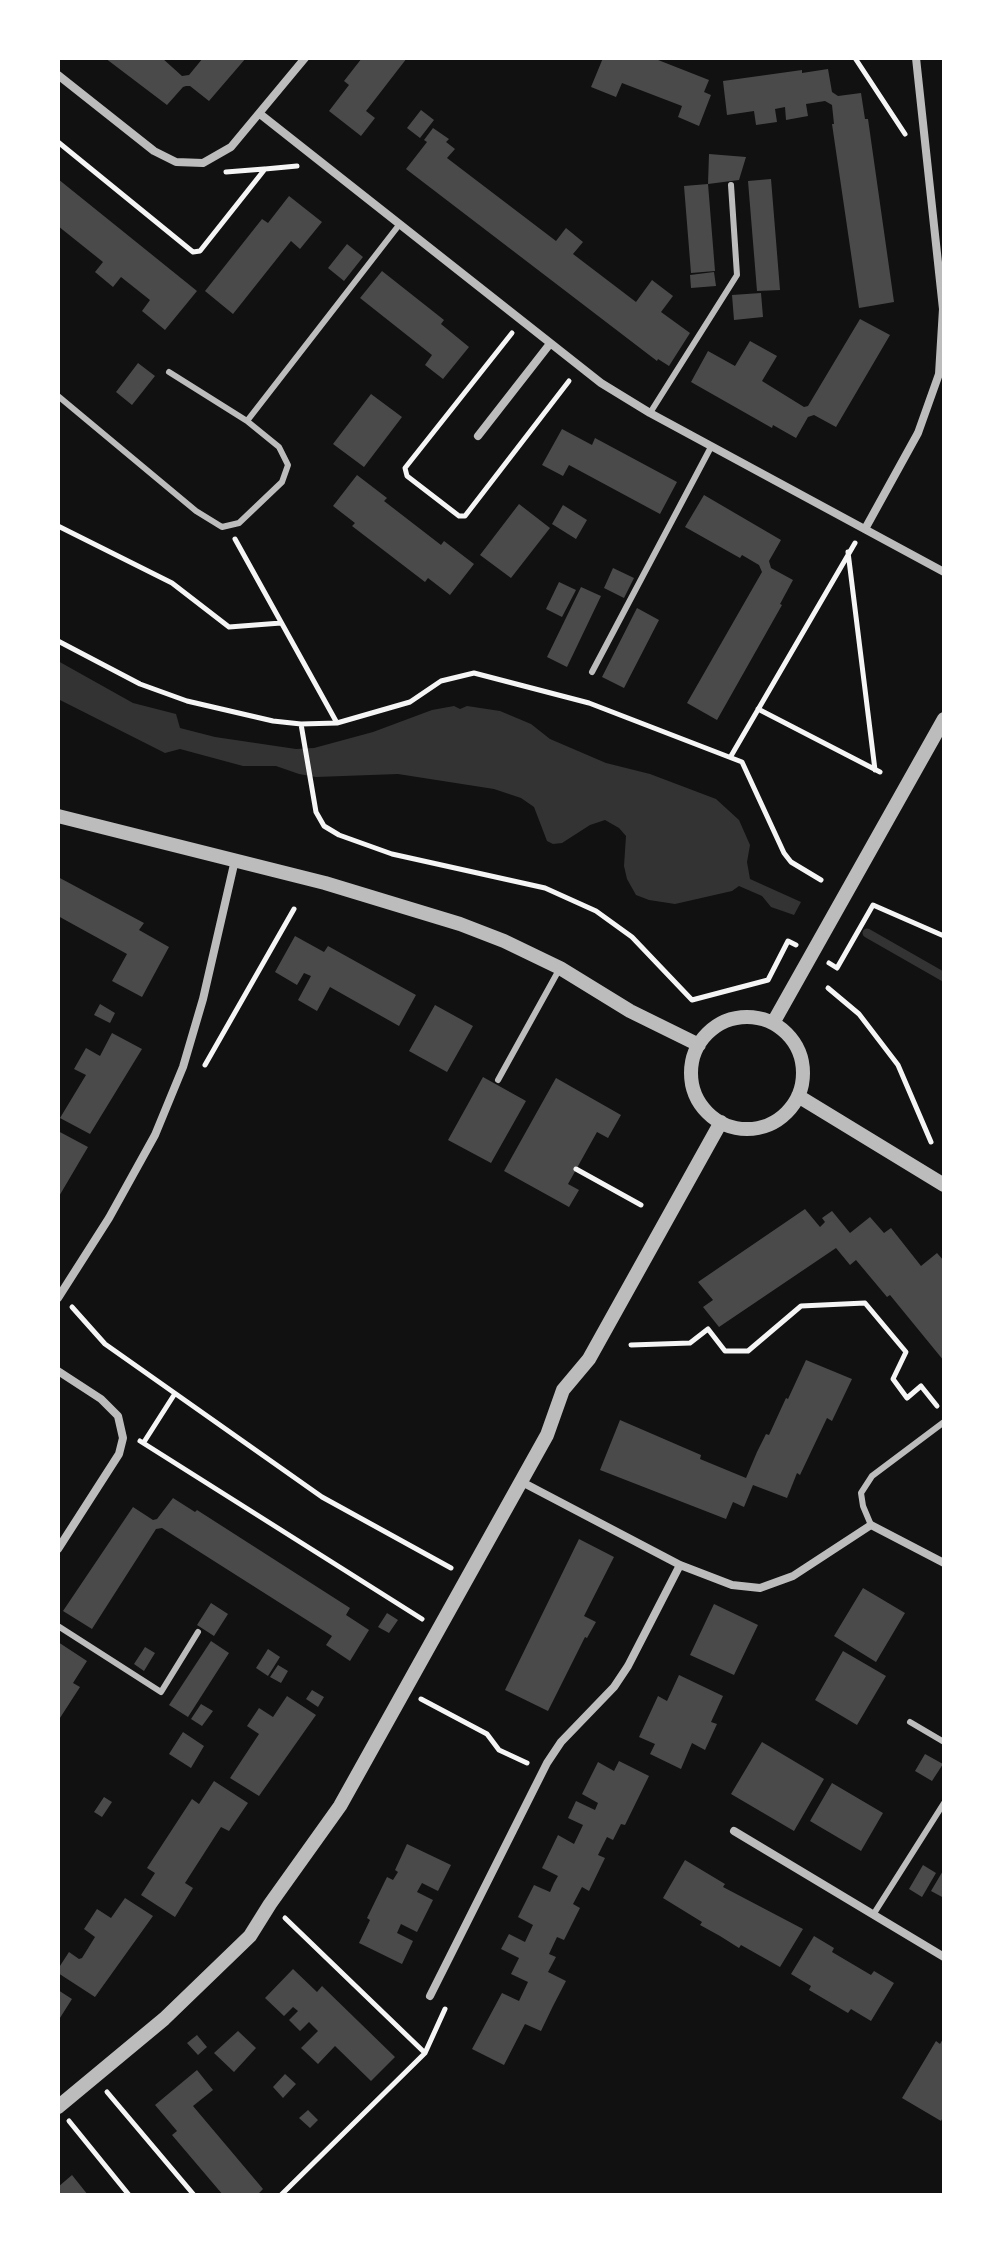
<!DOCTYPE html>
<style>
body{margin:0}
#map{position:relative;width:1002px;height:2253px;overflow:hidden;background:#111;font-family:Cabin,sans-serif}
canvas{display:block}
.frame{position:absolute;inset:0;border:60px solid #fff;pointer-events:none}
</style>
<div id="map">
<canvas width="1002" height="2253"></canvas>
<div class="frame"></div>
</div>
<script>
const context = document.querySelector('canvas').getContext('2d');
context.lineJoin = 'round';
function paint(path, color) {
  context.fillStyle = color;
  context.fill(path, 'evenodd');
}
function poly(rows) {
  const path = new Path2D();
  for (const r of rows) {
    if (r.length === 3) {
      path.moveTo(r[0] + r[2], r[1]);
      path.arc(r[0], r[1], r[2], 0, 2 * Math.PI);
      continue;
    }
    path.moveTo(r[0], r[1]);
    for (let i = 2; i < r.length; i += 2) path.lineTo(r[i], r[i + 1]);
  }
  return path;
}
function strokePath(path, color, width, dash) {
  context.strokeStyle = color;
  context.lineWidth = width;
  context.lineCap = dash ? 'butt' : 'round';
  context.setLineDash(dash || []);
  context.stroke(path);
}
paint(poly([
 [58,661,133,703,176,714,180,728,215,737,296,749,314,748,373,732,432,710,454,706,460,709,467,706,500,711,531,724,550,739,606,763,650,774,716,799,739,820,750,845,747,862,750,879,801,902,794,915,771,907,762,896,739,886,732,891,675,904,649,900,636,895,627,879,624,866,626,836,619,828,605,820,590,825,562,843,553,844,547,841,534,807,521,798,494,789,398,774,316,777,299,774,276,766,243,766,180,749,165,753,58,699]
]), '#333');
strokePath(poly([
 [867,933,944,977]
]), '#333', 9);
paint(poly([
 [105,58,162,58,182,76,189,75,203,58,246,58,209,101,190,86,186,86,183,87,167,105],
 [362,58,407,58,366,111,375,118,361,136,329,111,349,85,344,81],
 [603,58,653,58,709,80,704,92,711,95,699,126,678,117,682,106,622,83,616,97,591,87],
 [828,69,832,92,838,96,861,93,865,119,868,119,894,302,859,308,832,124,834,124,832,105,825,101,806,104,808,116,786,120,785,107,775,109,777,122,756,125,754,111,727,115,723,81,802,70,802,73],
 [421,110,434,120,420,138,407,128],
 [433,128,449,139,446,142,455,149,447,158,556,241,566,228,583,242,573,254,636,302,652,280,673,296,661,312,690,333,669,366,658,359,657,361,406,169,427,142,424,140],
 [709,154,746,157,739,180,708,184,715,271,691,273,684,186,708,184],
 [58,179,197,291,165,330,142,311,150,300,121,277,113,287,95,272,103,262,58,226],
 [771,179,780,290,757,291,748,181],
 [289,196,322,222,300,249,291,241,233,314,205,291,262,219,268,223],
 [347,244,363,257,344,281,328,268],
 [382,271,444,320,441,324,469,347,443,379,425,365,432,355,360,298],
 [714,272,716,286,691,288,690,275],
 [761,293,763,317,734,320,732,295],
 [860,319,890,335,836,427,814,415,808,417,796,438,773,425,772,428,691,382,708,351,735,366,750,341,777,356,762,381,804,407,808,406],
 [138,363,155,376,132,405,116,392],
 [371,394,402,417,364,467,333,444],
 [562,429,592,445,595,438,677,482,660,514,569,465,563,476,542,465],
 [357,475,387,498,384,501,441,545,444,541,474,564,450,595,428,578,425,582,352,526,355,523,333,506],
 [704,495,781,540,769,561,771,568,793,580,780,604,782,605,717,720,687,703,762,572,759,565,742,555,740,558,685,527],
 [519,504,550,528,511,578,480,555],
 [563,505,587,520,576,539,552,524],
 [613,568,634,578,624,598,604,588],
 [559,582,576,590,562,617,546,609],
 [581,587,601,596,567,667,547,657],
 [637,608,659,620,624,688,602,677],
 [58,877,144,923,139,930,169,947,142,997,112,981,127,954,58,916],
 [295,936,324,952,328,946,416,995,399,1026,330,987,317,1011,298,1000,311,976,304,973,297,985,275,972],
 [100,1004,115,1013,110,1023,94,1015],
 [435,1005,473,1026,447,1072,409,1051],
 [112,1033,142,1049,90,1134,60,1118,86,1075,74,1069,86,1048,100,1056],
 [483,1077,526,1101,491,1163,448,1140],
 [556,1078,621,1115,608,1138,597,1132,568,1184,579,1190,569,1207,504,1171],
 [58,1131,88,1147,58,1198],
 [805,1209,820,1227,825,1222,822,1218,832,1211,850,1233,870,1217,884,1233,891,1228,921,1266,937,1253,944,1261,944,1361,890,1295,887,1297,856,1260,850,1265,836,1248,719,1327,703,1307,713,1300,698,1282],
 [806,1360,852,1379,832,1421,827,1418,800,1475,797,1473,787,1498,753,1485,744,1507,733,1502,726,1519,600,1470,620,1420,701,1455,700,1459,746,1478,757,1452,766,1434,769,1435,786,1398,788,1399],
 [173,1498,195,1512,197,1510,350,1608,346,1615,369,1630,350,1661,326,1645,332,1636,162,1528,156,1529,92,1629,63,1611,133,1507,153,1520,157,1519],
 [579,1539,614,1557,584,1616,596,1622,587,1638,585,1637,548,1711,505,1690],
 [863,1588,905,1613,876,1662,834,1636],
 [211,1603,228,1614,214,1636,197,1625],
 [714,1604,758,1625,734,1675,690,1655],
 [387,1613,398,1620,389,1633,378,1627],
 [211,1641,229,1653,188,1717,169,1705],
 [58,1642,87,1661,73,1683,80,1687,58,1721],
 [145,1647,155,1653,144,1671,134,1664],
 [268,1649,280,1657,268,1676,256,1668],
 [843,1651,886,1676,857,1725,815,1700],
 [278,1665,288,1671,281,1683,270,1677],
 [679,1675,723,1696,711,1722,717,1724,705,1750,692,1743,681,1769,650,1754,655,1744,639,1737,658,1696,667,1701],
 [312,1690,324,1697,318,1707,306,1699],
 [287,1696,316,1715,259,1796,230,1778,259,1734,247,1726,259,1708,273,1717],
 [201,1704,213,1711,202,1726,191,1719],
 [183,1732,204,1746,191,1768,169,1754],
 [762,1742,824,1779,794,1831,731,1794],
 [925,1754,943,1764,932,1781,915,1771],
 [619,1761,649,1776,625,1825,621,1824,613,1840,607,1837,598,1855,605,1858,589,1891,582,1887,573,1904,580,1908,564,1940,557,1937,549,1954,556,1957,548,1972,566,1981,553,2006,541,2031,525,2024,504,2065,472,2049,502,1993,519,2001,528,1982,511,1974,519,1958,501,1949,509,1934,525,1942,533,1925,518,1917,534,1885,550,1892,554,1883,558,1876,542,1868,558,1835,574,1844,583,1825,568,1818,576,1801,595,1810,598,1803,582,1794,598,1762,614,1771],
 [214,1781,248,1803,229,1831,221,1827,185,1883,193,1888,175,1917,141,1895,155,1873,147,1868,192,1799,199,1804],
 [832,1783,883,1813,861,1851,810,1821],
 [104,1797,112,1802,102,1817,94,1812],
 [407,1844,451,1865,438,1891,422,1883,417,1892,433,1900,417,1932,401,1924,397,1933,413,1941,402,1964,359,1943,370,1920,367,1918,387,1877,393,1880,398,1872,395,1870],
 [685,1860,725,1884,723,1887,803,1929,780,1967,741,1945,739,1948,720,1936,700,1925,702,1922,663,1898],
 [923,1865,936,1873,922,1897,909,1889],
 [944,1869,944,1898,931,1891],
 [125,1898,153,1916,95,1997,58,1973,58,1969,69,1952,79,1959,82,1958,95,1937,84,1929,97,1909,111,1918],
 [814,1936,834,1948,832,1952,871,1975,874,1971,894,1983,871,2021,851,2009,848,2013,809,1990,811,1986,791,1974],
 [293,1969,317,1992,322,1986,395,2057,371,2081,335,2046,318,2064,301,2048,318,2031,309,2022,300,2031,289,2020,298,2011,293,2007,284,2016,265,1998],
 [58,1990,72,1999,58,2021],
 [238,2031,256,2048,234,2072,214,2053],
 [197,2035,207,2047,198,2055,187,2043],
 [944,2037,944,2115,941,2121,902,2098,936,2041,940,2044],
 [197,2070,213,2090,193,2106,263,2189,257,2195,223,2195,172,2135,177,2131,155,2105],
 [285,2074,296,2084,283,2098,273,2087],
 [308,2110,318,2120,310,2128,299,2118],
 [72,2175,88,2195,58,2195,58,2187]
]), '#4a4a4a');
strokePath(poly([
 [855,58,905,134],
 [58,142,193,252,200,251,265,169,297,166],
 [226,172,264,169],
 [512,333,405,468,407,476,459,516,465,516,569,381],
 [58,526,172,583,229,627,281,623],
 [235,539,337,723],
 [848,552,875,770],
 [58,641,140,684,187,701,273,721,301,724,316,812,324,826,339,835,392,854,545,888,596,911,632,937,692,1000,768,980,788,941,796,945],
 [758,709,880,772],
 [301,724,337,723,410,702,441,681,474,673,589,703,742,762,784,853,791,862,821,880],
 [731,756,855,543],
 [829,963,837,968,873,905,944,936],
 [828,988,859,1014,898,1065,931,1142],
 [205,1065,294,909],
 [576,1169,641,1205],
 [72,1307,105,1344,322,1497,451,1568],
 [631,1345,690,1343,708,1329,725,1351,748,1351,801,1306,865,1303,906,1352,893,1379,907,1398,921,1386,937,1406],
 [140,1441,422,1619],
 [144,1442,174,1395],
 [421,1699,487,1734,499,1750,527,1763],
 [285,1918,425,2053],
 [107,2092,194,2195],
 [69,2121,129,2195],
 [281,2195,425,2053,445,2009]
]), '#f5f5f5', 5);
strokePath(poly([
 [58,396,196,511,222,527,239,523,282,482,288,465,279,447,247,421,169,372],
 [650,413,737,275,731,185],
 [247,421,399,225],
 [592,672,711,447],
 [498,1080,560,968],
 [871,1525,863,1506,861,1493,872,1476,944,1422],
 [58,1626,161,1692,198,1632],
 [910,1722,944,1742],
 [873,1915,944,1803]
]), '#bcbcbc', 6);
strokePath(poly([
 [58,75,154,151,176,162,203,163,231,147,305,58],
 [260,114,601,383,650,413,944,572],
 [478,436,549,345],
 [865,529,918,433,939,374,943,309,916,58],
 [58,1298,109,1218,155,1135,183,1067,203,999,235,860],
 [58,1371,101,1399,118,1416,123,1438,119,1454,58,1549],
 [520,1481,680,1565,732,1585,760,1588,793,1576,871,1525,944,1563],
 [734,1831,944,1957],
 [430,1996,547,1763,561,1742,614,1687,628,1666,680,1565]
]), '#bcbcbc', 8);
strokePath(poly([
 [58,816,325,883,460,924,504,941,560,968,630,1011,699,1045],
 [747,1073,56],
 [773,1023,944,719],
 [798,1096,944,1185],
 [58,2107,164,2019,250,1936,270,1904,340,1806,547,1435,563,1390,589,1359,721,1122]
]), '#bcbcbc', 14);
</script>
